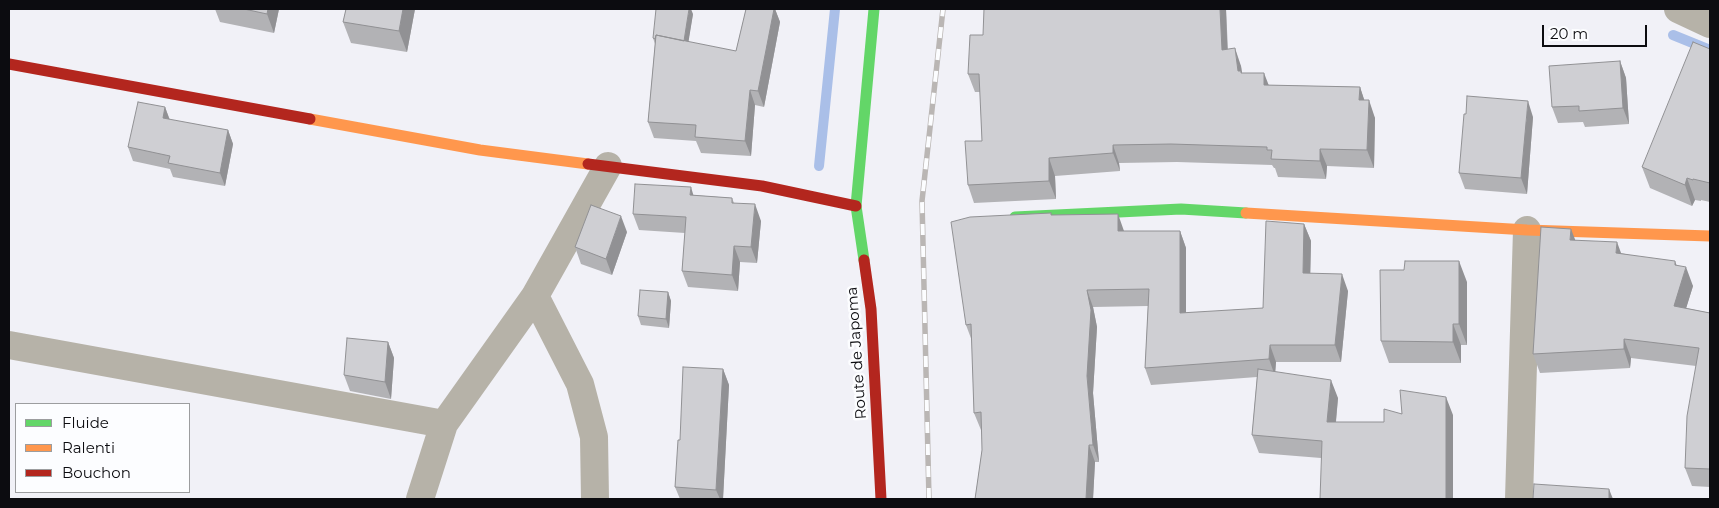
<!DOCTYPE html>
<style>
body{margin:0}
#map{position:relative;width:1719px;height:508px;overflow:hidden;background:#f1f1f7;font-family:Montserrat,sans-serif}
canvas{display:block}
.frame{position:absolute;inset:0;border:10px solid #0c0c10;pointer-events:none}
.legend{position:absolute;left:15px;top:403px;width:175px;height:90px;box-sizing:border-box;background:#fcfdff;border:1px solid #9c9d9f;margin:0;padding:6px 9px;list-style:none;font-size:15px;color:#0c0c10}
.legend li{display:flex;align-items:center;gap:10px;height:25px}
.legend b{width:25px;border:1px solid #9c9d9f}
.scale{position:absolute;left:1542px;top:25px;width:105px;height:22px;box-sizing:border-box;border:2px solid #0c0c10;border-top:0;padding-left:6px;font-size:15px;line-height:18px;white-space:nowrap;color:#0c0c10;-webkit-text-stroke:4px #fcfdff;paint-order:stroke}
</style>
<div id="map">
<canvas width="1719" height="508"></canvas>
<div class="frame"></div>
<ul class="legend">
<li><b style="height:6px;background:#63d668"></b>Fluide</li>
<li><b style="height:6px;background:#ff974d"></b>Ralenti</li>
<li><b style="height:6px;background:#b3261e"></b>Bouchon</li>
</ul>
<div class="scale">20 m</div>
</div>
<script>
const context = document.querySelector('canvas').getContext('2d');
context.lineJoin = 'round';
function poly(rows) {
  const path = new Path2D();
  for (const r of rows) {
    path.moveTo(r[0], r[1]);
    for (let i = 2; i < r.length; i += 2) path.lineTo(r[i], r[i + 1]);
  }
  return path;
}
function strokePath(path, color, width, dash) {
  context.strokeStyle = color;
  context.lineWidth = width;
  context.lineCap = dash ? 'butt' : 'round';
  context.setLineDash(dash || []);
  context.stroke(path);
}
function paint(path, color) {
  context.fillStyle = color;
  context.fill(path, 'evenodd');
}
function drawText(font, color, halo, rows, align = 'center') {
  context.font = font + ' Montserrat,sans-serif';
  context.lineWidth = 5;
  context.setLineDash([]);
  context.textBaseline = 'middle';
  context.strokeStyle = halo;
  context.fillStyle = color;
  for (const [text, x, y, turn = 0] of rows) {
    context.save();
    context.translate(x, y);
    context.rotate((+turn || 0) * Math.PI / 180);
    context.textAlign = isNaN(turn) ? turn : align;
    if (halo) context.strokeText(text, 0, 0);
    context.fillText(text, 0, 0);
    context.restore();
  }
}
strokePath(poly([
 [1673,35,1710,50],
 [819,166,835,9]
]), '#aabfe8', 10);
strokePath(poly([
 [1678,9,1710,24],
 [535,296,580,384,594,437,595,499],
 [9,345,444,424],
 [420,499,444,424,535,296,608,166],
 [1519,499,1527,230]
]), '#b6b2a8', 28);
strokePath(poly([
 [1015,217,1181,209,1246,213],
 [864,260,856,206,874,9]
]), '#63d668', 11);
strokePath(poly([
 [310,119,480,150,588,164],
 [1246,213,1527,230,1710,236]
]), '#ff974d', 11);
strokePath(poly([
 [9,64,310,119],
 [588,164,762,186,856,206],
 [864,260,871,309,881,499]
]), '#b3261e', 11);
const rail = poly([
 [929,499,922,201,943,9]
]);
strokePath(rail, '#bab6b4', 5.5);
strokePath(rail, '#fcfdff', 4, [11]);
paint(poly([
 [215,9,279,9,274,33,220,22],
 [346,9,415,9,407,52,351,43,343,22],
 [746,9,775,9,780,22,764,107,755,105,751,156,701,153,696,141,654,138,648,122,655,44,653,38,693,14,688,42,736,51],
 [1226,9,1228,49,1241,66,1242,73,1269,85,1360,87,1364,100,1375,118,1374,168,1327,166,1326,179,1278,177,1275,168,1274,168,1272,165,1177,162,1119,163,1120,171,1055,176,1056,199,974,203,968,185,982,141,980,92,975,92,968,74,983,35],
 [1710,49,1710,202,1701,200,1701,201,1695,200,1692,206,1650,188,1642,167],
 [1620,61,1626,78,1629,124,1585,127,1583,122,1558,123,1552,107],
 [165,107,170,120,228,130,233,144,225,186,173,177,170,169,133,161,128,147],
 [1533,117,1527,194,1465,189,1459,173],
 [693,195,732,198,734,203,761,221,757,263,740,262,738,291,688,287,682,271,685,233,639,230,633,214],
 [1052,215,1124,231,1180,231,1186,248,1186,313,1263,308,1304,224,1311,241,1310,273,1348,291,1341,362,1276,362,1275,372,1338,398,1336,422,1384,422,1402,414,1453,415,1453,499,1321,458,1259,453,1252,435,1257,377,1151,385,1145,368,1148,306,1093,307,1097,327,1093,393,1099,462,1095,462,1093,499,975,499,982,450,982,430,981,430,974,413,972,341,966,325],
 [627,232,612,275,581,264,575,247],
 [1575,240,1621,253,1677,266,1693,286,1686,308,1710,313,1710,487,1692,486,1685,468,1696,366,1631,358,1630,368,1540,373,1533,354],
 [1467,282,1467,345,1461,345,1461,363,1389,363,1381,341],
 [668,292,671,301,669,328,641,325,638,316],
 [388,342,394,358,391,399,350,391,344,375],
 [723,369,729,385,723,499,680,499,675,487,680,440]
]), '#b2b2b5');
paint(poly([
 [268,9,279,9,274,33,267,14],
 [403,9,415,9,407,52,399,31],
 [689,9,691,9,693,14,687,51,684,42],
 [774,9,775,9,780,22,764,107,758,91],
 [1220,9,1226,9,1228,68,1222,50],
 [1235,48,1241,66,1242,73,1238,71],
 [1620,61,1626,78,1629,124,1623,108],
 [1264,73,1271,91,1264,85],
 [1360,87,1366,105,1359,100],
 [750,90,755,105,751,156,745,141],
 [1369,100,1375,118,1374,168,1367,150],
 [1528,101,1533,117,1527,194,1521,178],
 [165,107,170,121,163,118],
 [228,130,233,144,225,186,220,173],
 [1113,145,1119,163,1120,171,1113,153],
 [1320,149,1327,166,1326,179,1320,161],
 [1049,158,1055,176,1056,199,1049,181],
 [1687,178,1695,200,1692,206,1685,185],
 [691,187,696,204,690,195],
 [755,204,761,221,757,263,751,247],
 [1118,214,1124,231,1118,231],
 [621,216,627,232,612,275,606,259],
 [1304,224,1311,241,1310,290,1303,273],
 [1571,229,1578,247,1570,240],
 [1180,231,1186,248,1186,330,1180,313],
 [1617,242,1624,261,1616,253],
 [734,246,740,262,738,291,732,275],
 [1459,261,1467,282,1467,345,1459,324],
 [1675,261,1682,280,1686,267,1693,286,1681,325,1674,306],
 [1342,274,1348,291,1341,362,1335,345],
 [1087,290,1093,307,1097,327,1093,393,1099,462,1093,445,1087,376],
 [668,292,671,301,669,328,666,319],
 [1453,324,1461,345,1461,363,1453,342],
 [1624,339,1631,358,1630,368,1624,349],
 [388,342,394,358,391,399,385,382],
 [1270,345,1276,362,1275,376,1269,359],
 [723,369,729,385,723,499,720,499,716,490],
 [1331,380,1338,398,1334,441,1327,422],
 [1446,397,1453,415,1453,499,1446,499],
 [1089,445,1095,462,1093,499,1086,499],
 [1609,489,1613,499,1609,499]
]), '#919194');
const building = poly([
 [244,9,268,9,267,14,244,9],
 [346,9,403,9,399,31,343,22,346,9],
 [656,9,689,9,684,41,656,35,655,39,653,38,656,9],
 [746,9,774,9,758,91,750,90,745,141,695,137,696,125,648,122,656,35,736,51,746,9],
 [984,9,1220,9,1222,50,1235,48,1238,71,1241,71,1241,73,1264,73,1264,85,1360,87,1359,100,1369,100,1367,150,1320,149,1320,161,1271,159,1272,150,1267,150,1267,147,1171,144,1113,145,1113,153,1049,158,1049,181,968,185,965,141,982,141,979,74,968,74,970,35,983,35,984,9],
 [1693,42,1710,49,1710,183,1693,179,1693,180,1687,178,1685,185,1642,167,1693,42],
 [1620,61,1623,108,1579,111,1579,106,1552,107,1549,66,1620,61],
 [1467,96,1528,101,1521,178,1459,173,1464,114,1466,114,1467,96],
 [138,102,165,107,163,118,228,130,220,173,168,163,170,156,128,147,138,102],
 [635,184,691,187,690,195,732,198,732,203,755,204,751,247,734,246,732,275,682,271,686,217,633,214,635,184],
 [591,205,621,216,606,259,575,247,591,205],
 [1051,213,1051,215,1118,214,1118,231,1180,231,1180,313,1263,308,1266,221,1304,224,1303,273,1342,274,1335,345,1270,345,1269,359,1145,368,1149,289,1087,290,1091,310,1087,376,1093,445,1089,445,1086,499,975,499,982,450,981,412,974,413,971,324,966,325,951,222,970,217,1051,213],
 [1541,227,1571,229,1570,240,1617,242,1616,253,1675,261,1675,265,1686,267,1674,306,1710,313,1710,469,1685,468,1687,416,1699,348,1624,339,1624,349,1533,354,1541,227],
 [1405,261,1459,261,1459,324,1453,324,1453,342,1381,341,1380,270,1404,270,1405,261],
 [640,290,668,292,666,319,638,316,640,290],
 [347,338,388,342,385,382,344,375,347,338],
 [683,367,723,369,716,490,675,487,678,440,680,440,683,367],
 [1258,369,1331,380,1327,422,1384,422,1384,409,1402,414,1400,390,1446,397,1446,499,1320,499,1322,441,1252,435,1258,369],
 [1534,484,1609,489,1609,499,1533,499,1534,484]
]);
paint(building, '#cfcfd3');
strokePath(building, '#919194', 1);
drawText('15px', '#0c0c10', '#fcfdff', [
 ["Route de Japoma",857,353,-94]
]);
</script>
